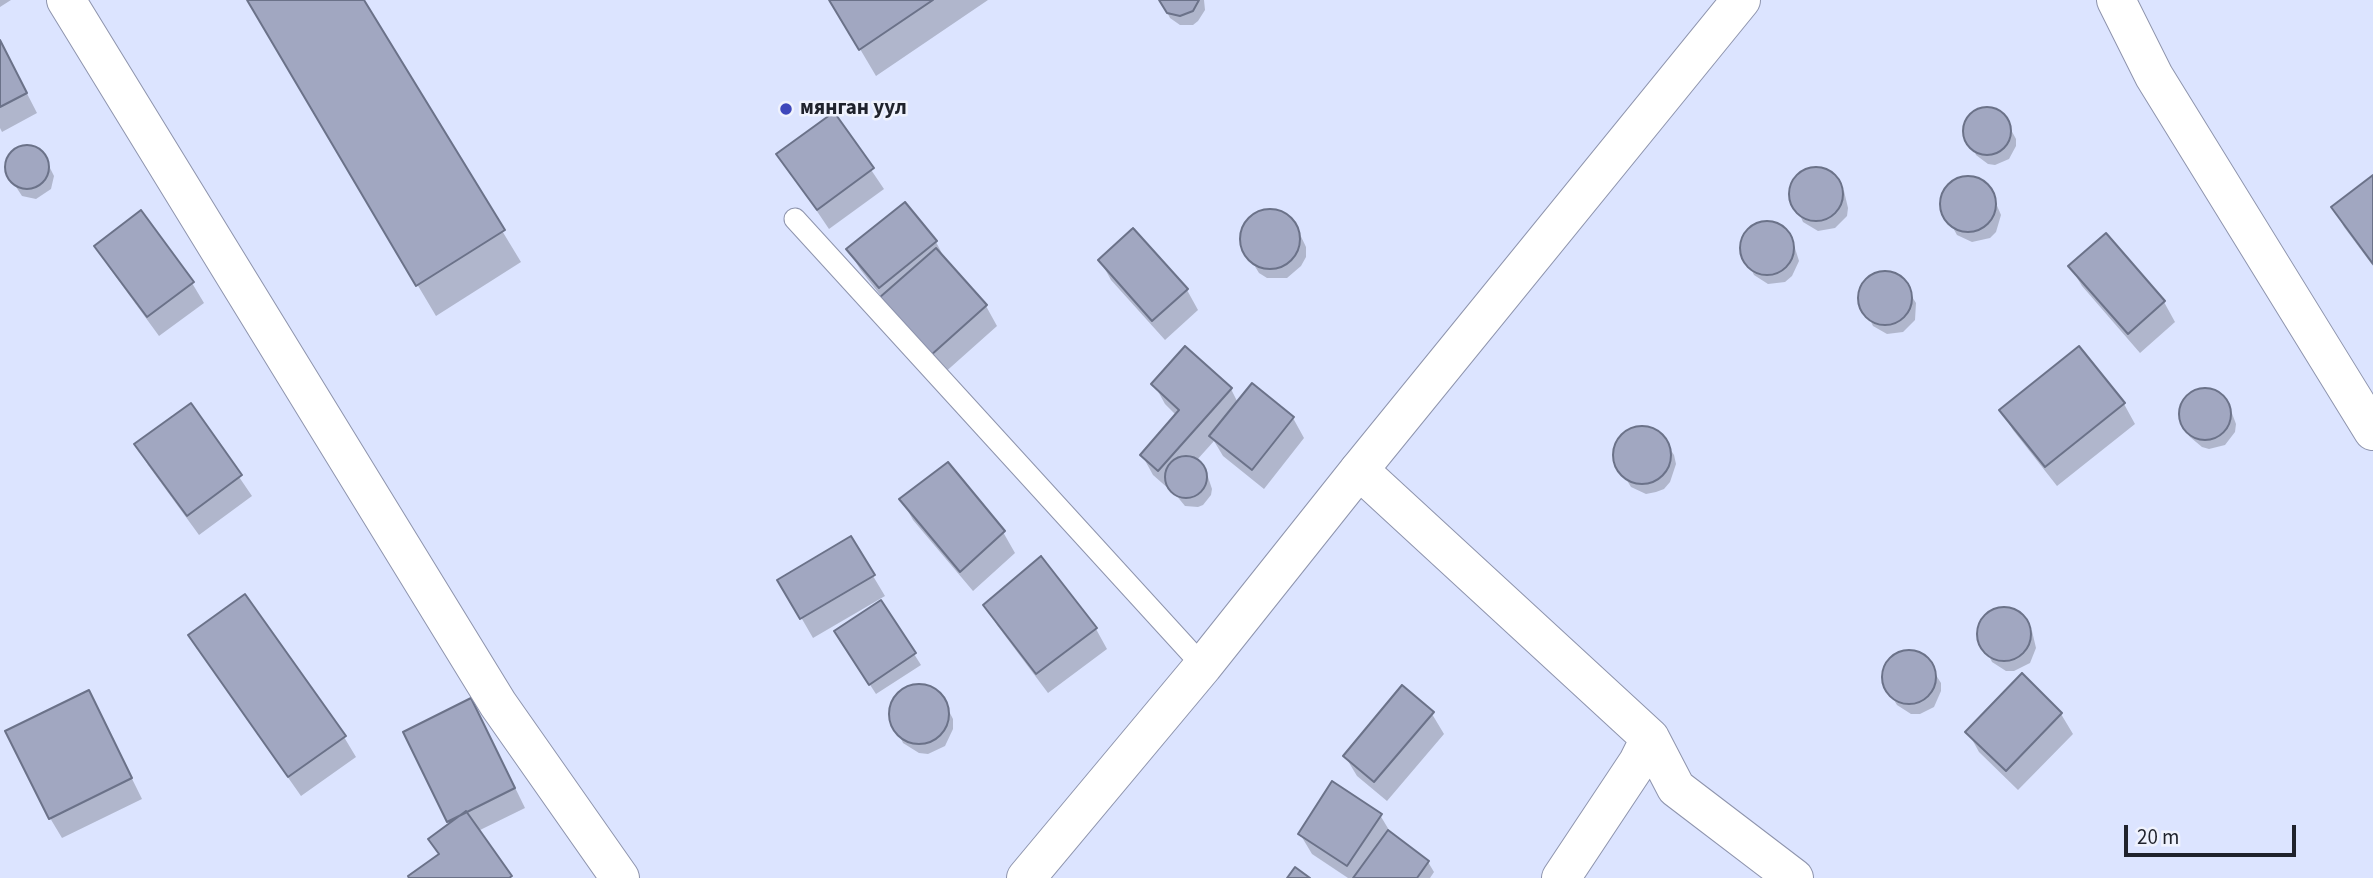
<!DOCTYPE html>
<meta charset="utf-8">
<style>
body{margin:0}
#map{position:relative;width:2373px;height:878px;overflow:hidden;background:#dce4ff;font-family:"Source Sans 3",sans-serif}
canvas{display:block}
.scale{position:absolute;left:2124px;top:825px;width:172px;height:32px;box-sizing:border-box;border:4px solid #1f222c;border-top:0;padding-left:9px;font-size:21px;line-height:24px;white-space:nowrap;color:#1f222c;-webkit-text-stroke:5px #eff2fd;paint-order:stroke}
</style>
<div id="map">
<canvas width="2373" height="878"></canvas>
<div class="scale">20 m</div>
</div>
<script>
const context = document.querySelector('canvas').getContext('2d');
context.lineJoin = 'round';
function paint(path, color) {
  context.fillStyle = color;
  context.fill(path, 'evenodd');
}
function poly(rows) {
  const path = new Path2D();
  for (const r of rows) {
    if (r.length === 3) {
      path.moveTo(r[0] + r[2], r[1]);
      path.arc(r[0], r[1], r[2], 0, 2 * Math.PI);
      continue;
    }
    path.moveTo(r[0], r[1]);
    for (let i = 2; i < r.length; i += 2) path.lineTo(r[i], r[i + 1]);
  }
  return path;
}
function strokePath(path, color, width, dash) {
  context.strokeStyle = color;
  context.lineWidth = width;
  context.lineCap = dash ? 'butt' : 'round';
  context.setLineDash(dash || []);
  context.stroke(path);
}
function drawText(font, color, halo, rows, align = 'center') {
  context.font = font + ' "Source Sans 3",sans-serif';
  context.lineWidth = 5;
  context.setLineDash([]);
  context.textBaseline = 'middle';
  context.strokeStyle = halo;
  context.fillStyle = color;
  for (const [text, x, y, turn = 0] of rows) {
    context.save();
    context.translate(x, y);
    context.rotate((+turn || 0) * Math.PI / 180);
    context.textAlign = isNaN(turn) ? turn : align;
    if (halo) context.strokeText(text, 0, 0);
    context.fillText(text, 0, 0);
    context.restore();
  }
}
paint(poly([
 [0,0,11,0,0,7],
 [248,0,362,0,521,262,436,316],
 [831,0,988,0,876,76],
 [1161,0,1204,0,1205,10,1198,21,1193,25,1180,25,1170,18],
 [0,41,37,113,2,132,0,128],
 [1990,108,2003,115,2016,139,2016,146,2009,159,1995,165,1988,164,1976,155,1966,130,1970,116,1983,109],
 [834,115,884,189,829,229,779,155],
 [23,147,37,148,45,158,54,176,51,189,36,199,22,196,7,173,7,160,11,154],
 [1816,169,1824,170,1837,180,1844,191,1848,208,1847,216,1835,228,1818,231,1803,222,1791,195,1796,180,1801,174],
 [1974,178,1989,187,2001,215,1996,232,1990,238,1972,242,1957,235,1942,208,1945,192,1957,180],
 [2373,178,2373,266,2344,227,2333,207],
 [904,204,936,242,947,263,986,306,997,326,942,375,860,269,848,249],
 [1265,211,1283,213,1296,226,1306,247,1306,257,1301,266,1287,278,1267,278,1259,273,1242,245,1242,235,1249,219],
 [140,213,192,283,204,303,159,336,108,266,96,246],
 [1767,223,1774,224,1788,234,1794,245,1799,261,1792,276,1785,282,1768,284,1754,275,1741,249,1746,233,1751,228],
 [1100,260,1187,290,1198,310,1165,340,1111,280],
 [2070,266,2164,302,2175,322,2140,353,2082,286],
 [1885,273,1900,278,1916,303,1915,320,1903,332,1887,334,1873,326,1860,299,1861,291,1870,278],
 [2078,348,2124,404,2135,424,2057,486,2013,430,2001,410],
 [1154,384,1231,389,1238,403,1293,418,1304,438,1264,489,1223,456,1214,441,1196,461,1202,466,1208,477,1212,489,1211,495,1203,505,1198,507,1185,506,1171,489,1170,490,1153,475,1142,455,1177,416,1165,404],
 [2201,390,2210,390,2223,397,2230,408,2236,424,2235,432,2225,445,2209,449,2202,447,2190,437,2184,426,2181,411,2188,397],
 [190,405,252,496,199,535,148,465,136,445],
 [1636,428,1653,430,1667,444,1674,455,1676,464,1670,482,1664,489,1656,492,1646,494,1631,487,1615,461,1614,452,1621,436],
 [902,500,1003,532,1015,553,973,591,913,520],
 [873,576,885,596,813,638,780,581],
 [245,597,344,737,356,757,301,796,202,655,190,635],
 [881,602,921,665,876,694,842,642],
 [985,605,1096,629,1107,649,1048,693,997,625],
 [2004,609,2012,610,2025,620,2032,631,2036,648,2030,663,2014,671,2006,671,1992,662,1979,636,1980,627,1989,614],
 [1909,652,1925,658,1941,683,1941,691,1934,707,1920,714,1911,714,1897,705,1886,687,1885,670,1894,658],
 [919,686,935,691,942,698,953,719,953,729,945,746,928,754,919,753,903,743,891,715,896,698,902,692],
 [99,712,142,799,62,838,50,818],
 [1432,714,1444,734,1387,801,1357,776,1345,756],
 [2061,714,2073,734,2018,790,1979,752,1968,732],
 [482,720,525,808,478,831,511,878,411,878,440,855,451,825,405,732],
 [1380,815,1392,835,1428,862,1434,872,1430,878,1348,878,1312,854,1300,834]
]), '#0003');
const building = poly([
 [247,0,364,0,505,230,416,286,247,0],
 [829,0,933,0,859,50,829,0],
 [1159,0,1199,0,1193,11,1180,16,1167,13,1159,0],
 [0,40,27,93,0,107,0,40],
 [1987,131,24],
 [834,112,874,168,817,210,776,154,834,112],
 [27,167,22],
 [1816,194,27],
 [2373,175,2373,264,2331,207,2373,175],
 [1968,204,28],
 [905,202,937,241,879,288,846,249,905,202],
 [1270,239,30],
 [141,210,194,282,147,317,94,246,141,210],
 [1767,248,27],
 [1133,228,1188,289,1152,321,1098,260,1133,228],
 [2106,233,2165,301,2128,334,2068,266,2106,233],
 [936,248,987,305,930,356,879,298,936,248],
 [1885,298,27],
 [1185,346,1232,388,1158,471,1140,455,1179,410,1151,384,1185,346],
 [2079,346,2125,403,2045,467,1999,410,2079,346],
 [1252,383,1294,417,1252,470,1209,436,1252,383],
 [2205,414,26],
 [191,403,242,475,187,516,134,444,191,403],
 [1642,455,29],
 [1186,477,21],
 [948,462,1005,531,960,572,899,499,948,462],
 [851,536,875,575,800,619,777,580,851,536],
 [1041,556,1097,628,1036,674,983,605,1041,556],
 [245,594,346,736,288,777,188,635,245,594],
 [881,600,916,653,869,685,834,631,881,600],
 [2004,634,27],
 [1909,677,27],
 [2022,673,2062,713,2006,771,1965,732,2022,673],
 [919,714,30],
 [1402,685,1434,712,1374,782,1343,756,1402,685],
 [89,690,132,778,49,819,5,731,89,690],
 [471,698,515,788,447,822,403,732,471,698],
 [1332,781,1382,814,1347,866,1298,834,1332,781],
 [466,811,512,876,509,878,409,878,408,876,439,854,428,839,466,811],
 [1388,830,1429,861,1417,878,1353,878,1388,830],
 [1295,867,1310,878,1287,878,1295,867]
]);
paint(building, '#a1a7c1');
strokePath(building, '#6b7289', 2);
const lane = poly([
 [795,219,1203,666]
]);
const street = poly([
 [66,0,498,704,620,878],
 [2116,0,2154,76,2373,431],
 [1359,470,1650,738,1676,788,1794,878],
 [1561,878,1638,762,1650,738]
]);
const secondary = poly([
 [1026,878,1203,666,1359,470,1741,0]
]);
strokePath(lane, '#8e94ad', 23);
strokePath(street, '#8e94ad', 40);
strokePath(secondary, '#8e94ad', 40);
strokePath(lane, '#fff', 21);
strokePath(street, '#fff', 38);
strokePath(secondary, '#fff', 38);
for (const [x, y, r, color] of [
 [786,109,7,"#3e47bb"]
]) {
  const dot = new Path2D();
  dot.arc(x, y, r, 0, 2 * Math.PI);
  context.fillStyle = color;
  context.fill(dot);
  strokePath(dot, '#eff2fd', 2.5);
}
drawText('bold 21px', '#1f222c', '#eff2fd', [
 ["мянган уул",800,109]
], 'left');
</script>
